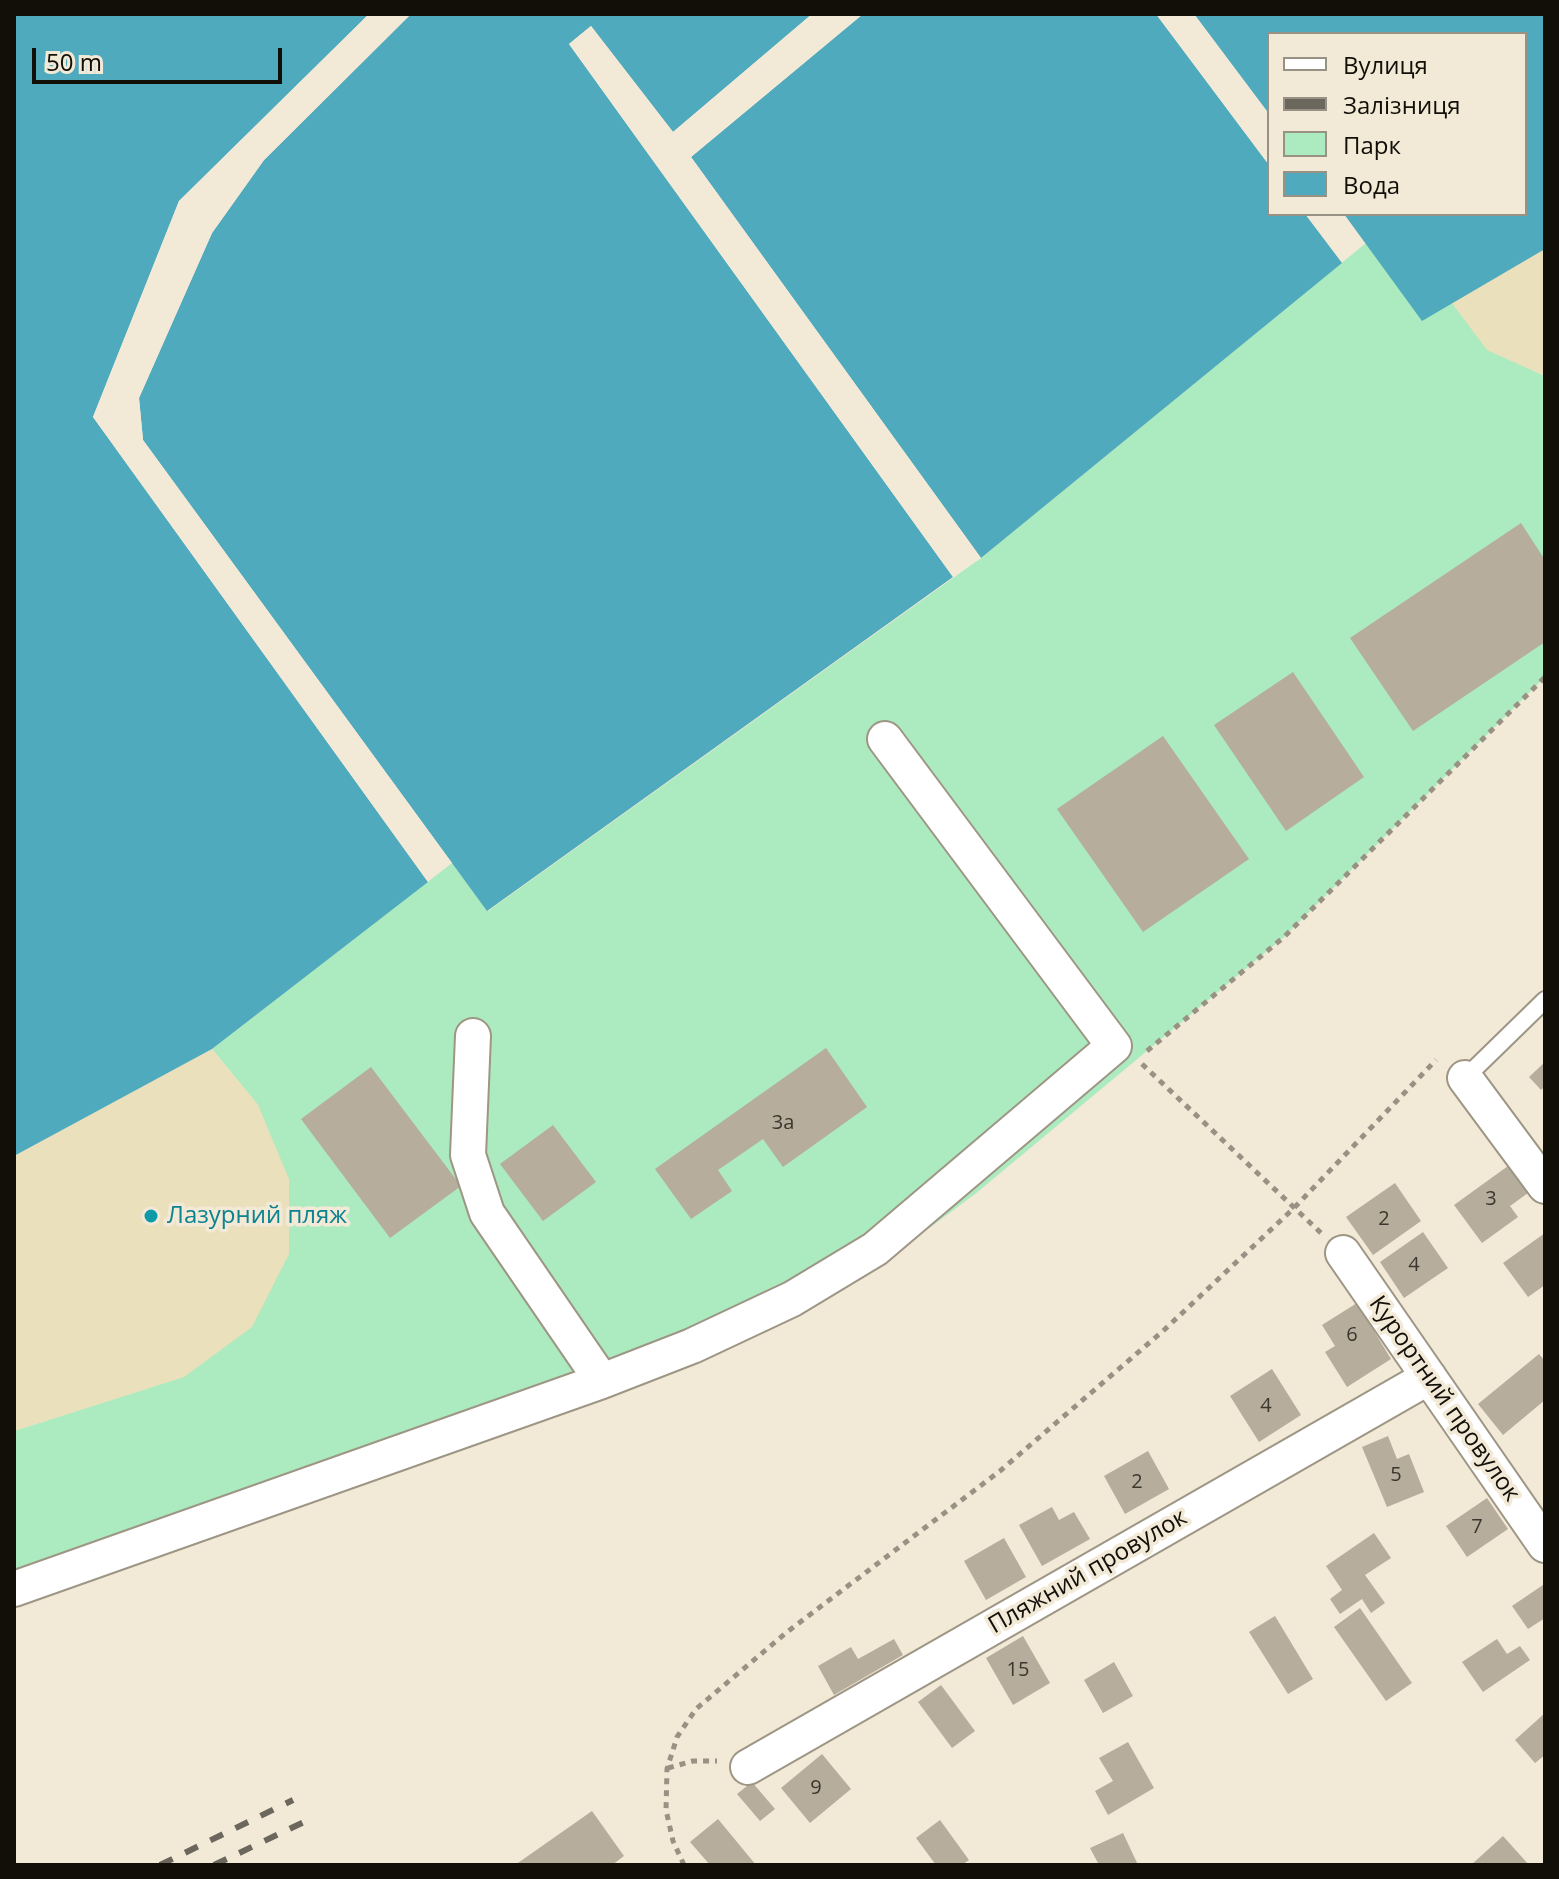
<!DOCTYPE html>
<meta charset="utf-8">
<style>
body{margin:0}
#map{position:relative;width:1559px;height:1879px;overflow:hidden;background:#f2e9d7;font-family:"Open Sans",sans-serif}
canvas{display:block}
.frame{position:absolute;inset:0;border:16px solid #120f09;pointer-events:none}
.legend{position:absolute;left:1267px;top:32px;width:260px;height:184px;box-sizing:border-box;background:#f2e9d7;border:2px solid #989285;margin:0;padding:10px 14px;list-style:none;font-size:24px;color:#120f09}
.legend li{display:flex;align-items:center;gap:16px;height:40px}
.legend b{width:40px;border:2px solid #989285}
.scale{position:absolute;left:32px;top:48px;width:250px;height:36px;box-sizing:border-box;border:4px solid #120f09;border-top:0;padding-left:10px;font-size:24px;line-height:28px;white-space:nowrap;color:#120f09;-webkit-text-stroke:6px #f2e9d7;paint-order:stroke}
</style>
<div id="map">
<canvas width="1559" height="1879"></canvas>
<div class="frame"></div>
<ul class="legend">
<li><b style="height:10px;background:#fff"></b>Вулиця</li>
<li><b style="height:10px;background:#6c675c"></b>Залізниця</li>
<li><b style="height:22px;background:#aceabf"></b>Парк</li>
<li><b style="height:22px;background:#4faabd"></b>Вода</li>
</ul>
<div class="scale">50 m</div>
</div>
<script>
const context = document.querySelector('canvas').getContext('2d');
context.lineJoin = 'round';
function paint(path, color) {
  context.fillStyle = color;
  context.fill(path, 'evenodd');
}
function poly(rows) {
  const path = new Path2D();
  for (const r of rows) {
    path.moveTo(r[0], r[1]);
    for (let i = 2; i < r.length; i += 2) path.lineTo(r[i], r[i + 1]);
  }
  return path;
}
function strokePath(path, color, width, dash) {
  context.strokeStyle = color;
  context.lineWidth = width;
  context.lineCap = dash ? 'butt' : 'round';
  context.setLineDash(dash || []);
  context.stroke(path);
}
function drawText(font, color, halo, rows, align = 'center') {
  context.font = font + ' "Open Sans",sans-serif';
  context.lineWidth = 7;
  context.setLineDash([]);
  context.textBaseline = 'middle';
  context.strokeStyle = halo;
  context.fillStyle = color;
  for (const [text, x, y, turn = 0] of rows) {
    context.save();
    context.translate(x, y);
    context.rotate((+turn || 0) * Math.PI / 180);
    context.textAlign = isNaN(turn) ? turn : align;
    if (halo) context.strokeText(text, 0, 0);
    context.fillText(text, 0, 0);
    context.restore();
  }
}
paint(poly([
 [1366,243,1422,320,1452,303,1488,350,1545,376,1545,677,1284,937,975,1194,878,1266,14,1597,14,1431,183,1377,258,1105,212,1049,452,863,488,911,981,558]
]), '#aceabf');
paint(poly([
 [1545,249,1545,376,1487,350,1452,303],
 [212,1049,258,1105,289,1179,289,1254,252,1327,184,1377,14,1431,14,1156]
]), '#eae0bb');
paint(poly([
 [14,14,369,14,179,201,93,417,428,882,212,1049,14,1156],
 [411,14,812,14,673,132,591,26,569,44,953,577,487,911,143,440,139,398,212,233,264,160],
 [863,14,1156,14,1269,165,1269,214,1305,214,1342,263,981,558,691,157],
 [1194,14,1545,14,1545,249,1422,321,1344,214,1525,214,1525,34,1269,34,1269,114]
]), '#4faabd');
paint(poly([
 [369,14,373,14,183,204,97,416,431,879,428,882,93,417,179,201],
 [405,14,411,14,264,160,212,233,139,398,143,440,452,863,449,865,140,442,135,398,209,230,261,158],
 [812,14,816,14,814,17,674,136,590,31,574,45,957,574,953,577,569,44,591,26,673,132],
 [857,14,863,14,691,157,981,558,977,561,687,157,689,153],
 [1156,14,1161,14,1269,158,1269,165],
 [1190,14,1194,14,1269,114,1269,118]
]), '#f2e9d7');
paint(poly([
 [1521,523,1545,560,1545,642,1413,731,1350,638],
 [1293,672,1364,777,1286,831,1214,725],
 [1163,736,1249,859,1143,932,1057,809],
 [826,1048,867,1107,783,1167,763,1139,718,1170,732,1191,691,1219,655,1169],
 [1545,1062,1545,1086,1541,1090,1529,1077],
 [371,1067,461,1186,390,1238,301,1119],
 [553,1125,596,1182,543,1221,500,1164],
 [1508,1166,1528,1193,1510,1206,1518,1217,1482,1243,1454,1205],
 [1395,1183,1421,1221,1373,1255,1346,1217],
 [1423,1232,1448,1268,1404,1298,1380,1262],
 [1545,1233,1545,1285,1528,1297,1503,1263],
 [1357,1303,1391,1359,1347,1387,1325,1352,1335,1346,1322,1325],
 [1539,1354,1545,1361,1545,1400,1503,1435,1478,1404],
 [1272,1369,1301,1415,1259,1442,1230,1396],
 [1388,1436,1397,1459,1409,1454,1424,1492,1387,1507,1362,1447],
 [1148,1451,1169,1489,1125,1514,1104,1476],
 [1487,1498,1508,1529,1467,1557,1446,1526],
 [1052,1507,1059,1520,1074,1512,1090,1539,1042,1566,1019,1525],
 [1374,1533,1391,1558,1365,1575,1385,1603,1371,1613,1362,1599,1340,1614,1330,1599,1342,1590,1326,1566],
 [1004,1538,1026,1577,986,1600,964,1561],
 [1543,1585,1545,1618,1528,1629,1512,1606],
 [1360,1608,1412,1683,1386,1701,1334,1627],
 [1275,1616,1313,1679,1288,1694,1249,1632],
 [1023,1636,1050,1683,1013,1705,986,1658],
 [894,1639,903,1655,834,1695,818,1666,851,1647,858,1659],
 [1497,1639,1507,1654,1520,1646,1530,1660,1483,1692,1462,1662],
 [1114,1662,1133,1696,1103,1713,1084,1680],
 [941,1685,975,1731,952,1748,918,1702],
 [1545,1713,1545,1755,1535,1763,1515,1740],
 [1128,1742,1154,1788,1108,1815,1095,1791,1113,1781,1099,1758],
 [822,1754,851,1789,810,1823,781,1788],
 [752,1782,775,1809,760,1821,737,1794],
 [592,1811,624,1856,612,1865,515,1865],
 [718,1819,756,1865,710,1865,690,1842],
 [940,1820,969,1860,962,1865,936,1865,916,1838],
 [1123,1833,1138,1865,1099,1865,1090,1848],
 [1503,1836,1529,1865,1471,1865]
]), '#b6ad9c');
const lane = poly([
 [1465,1078,1545,1000]
]);
const street = poly([
 [473,1036,468,1155,487,1213,602,1381],
 [1465,1078,1545,1186],
 [1343,1253,1545,1545],
 [14,1589,602,1381,692,1346,792,1299,875,1249,1114,1046,885,739],
 [748,1767,1429,1377]
]);
strokePath(lane, '#9e9685', 20);
strokePath(street, '#9e9685', 38);
strokePath(poly([
 [1147,1051,1284,937,1545,677],
 [1142,1064,1321,1233],
 [668,1768,693,1761,717,1761],
 [684,1865,673,1841,666,1810,667,1769,677,1737,696,1709,787,1632,1000,1471,1163,1331,1294,1208,1436,1060]
]), '#989184', 5, [6, 6]);
strokePath(lane, '#fff', 16);
strokePath(street, '#fff', 34);
strokePath(poly([
 [160,1865,293,1800],
 [214,1865,304,1822]
]), '#6c675c', 6, [14, 14]);
for (const [x, y, r, color] of [
 [151,1216,8,"#0f9aa8"]
]) {
  const dot = new Path2D();
  dot.arc(x, y, r, 0, 2 * Math.PI);
  context.fillStyle = color;
  context.fill(dot);
  strokePath(dot, '#f2e9d7', 3);
}
drawText('20px', '#3b362e', null, [
 ["3а",783,1123],
 ["3",1491,1199],
 ["2",1384,1219],
 ["4",1414,1265],
 ["6",1352,1335],
 ["4",1266,1406],
 ["5",1396,1475],
 ["2",1137,1482],
 ["7",1477,1527],
 ["15",1018,1670],
 ["9",816,1788]
]);
drawText('24px', '#0d838f', '#f2e9d7', [
 ["Лазурний пляж",167,1216]
], 'left');
drawText('24px', '#120f09', '#f2e9d7', [
 ["Курортний провулок",1444,1399,55],
 ["Пляжний провулок",1088,1572,-30]
]);
</script>
